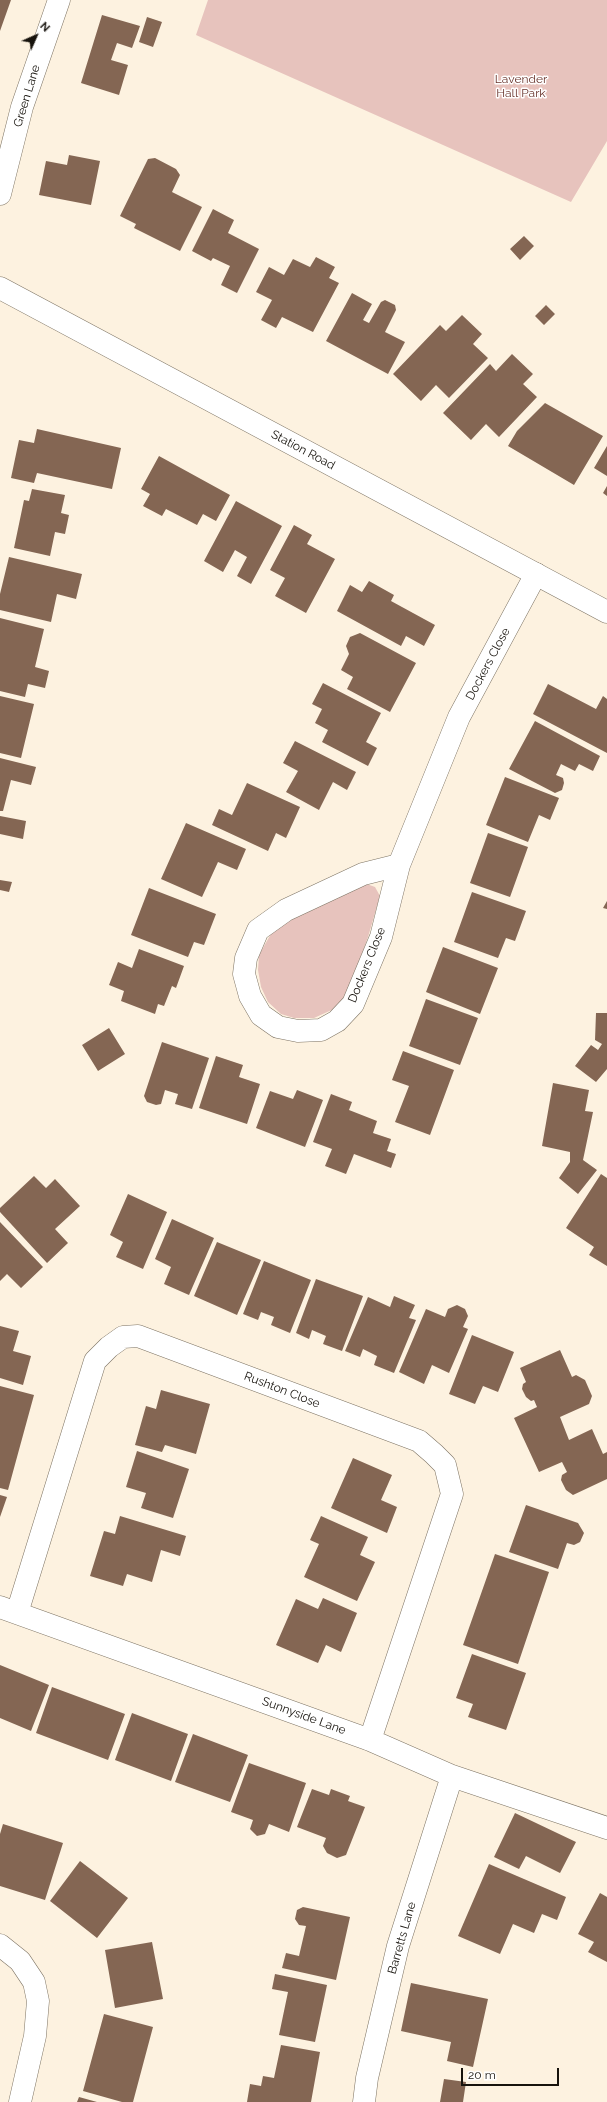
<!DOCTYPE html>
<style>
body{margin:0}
#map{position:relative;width:607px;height:2102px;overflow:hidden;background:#fdf2e0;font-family:Raleway,sans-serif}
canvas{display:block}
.north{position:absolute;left:16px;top:16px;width:40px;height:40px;-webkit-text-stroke:3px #fff;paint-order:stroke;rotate:45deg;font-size:11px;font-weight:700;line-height:16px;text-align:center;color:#17130d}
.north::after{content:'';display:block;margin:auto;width:14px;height:18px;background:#17130d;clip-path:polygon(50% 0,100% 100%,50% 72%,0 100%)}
.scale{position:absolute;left:461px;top:2068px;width:98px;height:18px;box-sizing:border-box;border:2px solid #17130d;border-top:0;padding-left:5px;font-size:12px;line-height:14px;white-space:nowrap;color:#17130d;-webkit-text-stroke:3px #fff;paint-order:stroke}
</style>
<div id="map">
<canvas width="607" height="2102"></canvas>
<div class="north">N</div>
<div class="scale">20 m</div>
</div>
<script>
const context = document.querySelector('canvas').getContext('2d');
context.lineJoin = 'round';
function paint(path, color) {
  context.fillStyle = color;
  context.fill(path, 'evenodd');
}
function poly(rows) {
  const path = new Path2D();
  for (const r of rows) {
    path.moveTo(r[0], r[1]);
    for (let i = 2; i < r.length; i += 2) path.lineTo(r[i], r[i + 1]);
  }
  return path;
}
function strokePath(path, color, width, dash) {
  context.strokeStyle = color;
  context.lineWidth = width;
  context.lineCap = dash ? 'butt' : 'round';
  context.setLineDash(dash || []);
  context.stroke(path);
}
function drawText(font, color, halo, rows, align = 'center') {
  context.font = font + ' Raleway,sans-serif';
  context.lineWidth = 3;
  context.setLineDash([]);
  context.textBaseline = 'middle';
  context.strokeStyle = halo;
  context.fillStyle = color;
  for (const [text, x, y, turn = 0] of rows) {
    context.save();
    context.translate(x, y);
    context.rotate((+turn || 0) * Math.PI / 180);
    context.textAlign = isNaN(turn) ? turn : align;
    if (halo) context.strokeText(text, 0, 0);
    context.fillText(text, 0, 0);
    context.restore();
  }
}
paint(poly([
 [208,0,607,0,607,141,571,202,196,35],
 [364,883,375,887,380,896,368,937,348,994,336,1008,314,1018,294,1018,281,1014,268,1002,261,987,258,970,259,955,272,932,286,922]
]), '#e7c3bd');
paint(poly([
 [0,0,11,0,0,31],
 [102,15,140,26,132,48,117,43,111,60,128,65,119,95,81,83],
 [147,17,162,22,153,47,139,42],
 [69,155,100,161,91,205,39,195,46,161,67,165],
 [155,158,176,169,180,175,172,192,202,207,180,251,134,228,136,224,120,216,148,159],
 [213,209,234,220,228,233,259,249,237,293,221,285,230,266,213,258,211,261,192,251],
 [524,236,534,246,520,260,510,249],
 [316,257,335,267,329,278,339,283,313,332,282,317,276,328,261,320,272,300,256,292,269,267,284,275,293,259,310,267],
 [352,293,372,304,363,320,369,323,381,302,385,300,395,305,396,310,385,332,405,342,388,374,326,341],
 [546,305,555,314,544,325,535,316],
 [462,315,482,334,473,344,488,358,449,398,436,385,421,401,393,374,440,325,446,331],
 [512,354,533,374,523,384,537,397,499,437,486,424,471,440,443,413,490,364,496,371],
 [545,403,603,436,574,485,508,446,517,431],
 [37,429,121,448,112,489,37,473,34,483,11,478,19,440,34,443],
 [607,446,607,476,594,468],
 [159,456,230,495,216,521,203,514,197,525,166,509,162,516,143,506,150,494,141,489],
 [607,486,607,496,603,493],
 [32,489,65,495,61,513,69,515,65,534,55,532,50,556,14,548,24,500,29,501],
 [236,501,282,526,251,584,237,576,247,557,235,550,223,572,204,561],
 [294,525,312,535,307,544,335,559,306,613,275,596,285,578,270,570],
 [9,557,82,574,76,599,57,594,51,622,0,610,0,594],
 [369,581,394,595,391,601,435,625,424,646,406,636,401,646,337,611,350,585,362,592],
 [0,618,44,629,35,667,49,671,45,688,28,684,25,697,0,691],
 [360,633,416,663,390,712,347,689,353,677,341,670,349,654,346,646,350,637],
 [323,683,381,713,366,742,377,748,368,766,322,742,328,730,315,723,322,709,312,704],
 [548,684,596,709,603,696,607,699,607,753,533,714],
 [0,696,34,704,21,758,0,753],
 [535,721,600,756,593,771,579,764,575,771,561,764,556,775,563,778,564,783,562,790,555,793,509,769],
 [295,741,356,772,347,790,333,782,319,810,286,792,298,771,283,763],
 [0,758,36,767,31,785,11,780,3,811,0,811],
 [505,777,559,798,550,820,539,815,528,842,486,825],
 [247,783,300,807,286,838,276,833,268,851,212,825,219,809,232,815],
 [0,816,26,821,23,839,0,834],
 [186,823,246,849,237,870,218,862,202,897,161,879],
 [488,833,528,847,510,897,470,883],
 [0,880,12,882,9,892,0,890],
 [149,888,216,914,204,945,194,942,188,957,131,935],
 [472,892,526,911,515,941,506,938,498,958,454,942],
 [607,901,607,909,603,908],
 [443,947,498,968,480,1014,426,992],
 [139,949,184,966,176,988,172,986,164,1006,158,1004,155,1014,121,1001,124,991,109,985,118,962,132,968],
 [426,999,478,1018,460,1065,409,1046],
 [596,1013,607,1013,607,1069,596,1082,575,1066,591,1045,598,1050,602,1044,595,1040],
 [109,1028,125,1054,98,1071,82,1045],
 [162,1042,209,1058,192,1109,175,1104,178,1094,165,1090,161,1104,156,1105,147,1102,144,1096],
 [403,1051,454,1070,430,1135,395,1122,409,1086,392,1080],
 [216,1056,243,1065,239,1077,260,1084,247,1124,199,1108],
 [553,1083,589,1090,585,1111,593,1112,583,1160,597,1170,578,1194,559,1178,570,1162,570,1152,542,1146],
 [297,1090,323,1100,305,1147,256,1128,270,1091,293,1099],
 [331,1094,352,1102,349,1110,377,1121,373,1133,391,1139,387,1151,396,1154,391,1168,354,1154,346,1174,325,1166,332,1149,313,1142],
 [601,1174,607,1178,607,1266,589,1255,594,1247,566,1228],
 [34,1176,46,1188,55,1179,80,1206,55,1229,68,1243,47,1263,0,1212,0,1208],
 [128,1194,167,1212,143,1269,116,1257,123,1242,110,1235],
 [172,1219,214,1238,189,1295,164,1284,171,1267,155,1259],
 [0,1222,43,1267,21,1288,7,1274,0,1281],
 [217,1242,261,1260,237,1315,194,1296],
 [264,1261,311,1280,290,1333,271,1325,274,1317,261,1312,258,1320,243,1314],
 [316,1279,363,1296,342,1351,323,1344,326,1336,312,1330,309,1339,296,1333],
 [394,1296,415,1305,409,1318,416,1320,394,1373,374,1365,377,1356,363,1349,360,1357,345,1351,368,1297,390,1307],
 [457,1305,465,1309,468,1316,463,1327,468,1329,449,1373,432,1365,424,1384,399,1372,426,1309,445,1317,448,1309],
 [0,1326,19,1331,13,1351,31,1356,23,1385,0,1378],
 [472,1335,514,1352,498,1392,483,1386,475,1404,449,1394],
 [560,1350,572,1377,576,1375,585,1380,592,1396,589,1404,560,1417,569,1440,592,1429,603,1454,607,1452,607,1479,573,1495,566,1490,561,1480,562,1475,567,1472,562,1462,539,1472,514,1418,537,1407,534,1400,531,1401,526,1397,522,1389,523,1384,526,1382,520,1368],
 [0,1386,34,1395,8,1490,0,1488],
 [161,1390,210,1404,196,1454,165,1445,162,1452,135,1445,146,1406,156,1409],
 [137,1451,189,1469,173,1518,141,1508,146,1493,126,1487],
 [353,1458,392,1475,381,1500,397,1507,387,1533,331,1508],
 [0,1495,7,1497,0,1517],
 [526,1505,578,1523,584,1533,580,1542,574,1545,567,1543,558,1569,509,1552],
 [120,1516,186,1536,180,1556,161,1550,152,1582,127,1574,123,1586,90,1576,104,1531,115,1534],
 [321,1516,368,1537,360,1555,375,1562,357,1601,304,1577,319,1544,310,1540],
 [495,1554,549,1572,518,1664,463,1645],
 [323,1598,357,1613,341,1652,326,1645,318,1663,276,1645,296,1599,318,1609],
 [472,1654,526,1673,506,1730,468,1717,473,1704,456,1698],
 [0,1665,49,1685,31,1731,0,1718],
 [52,1687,125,1714,108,1760,36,1733],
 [132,1713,188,1734,171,1781,115,1760],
 [193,1734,248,1755,230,1802,175,1782],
 [249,1763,306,1783,289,1832,269,1824,265,1834,257,1836,250,1829,253,1820,231,1812],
 [312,1789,329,1795,331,1789,350,1796,348,1801,365,1807,346,1855,337,1858,327,1853,323,1846,326,1838,297,1827],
 [515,1813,576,1842,560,1873,526,1856,519,1869,494,1857],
 [3,1824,63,1843,45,1900,0,1886,0,1834],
 [80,1861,128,1898,97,1938,50,1901],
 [489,1864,566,1897,557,1920,542,1914,534,1933,513,1924,500,1954,458,1936],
 [600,1893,607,1897,607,1962,588,1952,594,1942,578,1934],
 [303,1907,350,1917,336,1980,282,1968,286,1953,299,1956,306,1926,299,1925,295,1919,297,1910],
 [152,1942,163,1999,115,2008,105,1950],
 [275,1974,327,1985,315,2042,279,2035,288,1992,272,1989],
 [411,1983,488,1999,473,2067,447,2061,451,2042,401,2031],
 [104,2014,153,2027,133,2102,122,2102,83,2091],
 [281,2045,320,2052,311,2102,247,2102,250,2084,261,2086,263,2076,274,2078],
 [444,2079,466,2082,463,2102,440,2102],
 [79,2097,97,2102,77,2102]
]), '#846653');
const minor = poly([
 [0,194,22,107,59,0],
 [399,865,363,874,286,910,258,930,246,958,244,974,250,996,261,1015,278,1027,298,1031,321,1030,337,1021,353,1004,381,937,399,865,459,717,536,574],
 [0,1607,370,1740,452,1776,607,1828],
 [17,1613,95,1361,109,1347,123,1337,138,1336,419,1441,434,1454,445,1465,452,1494,370,1740],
 [0,1945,20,1961,34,1982,38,2001,35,2036,20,2102],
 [364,2102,367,2078,398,1946,452,1776]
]);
const tertiary = poly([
 [0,288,607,612]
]);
strokePath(minor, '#7e7464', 23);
strokePath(tertiary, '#7e7464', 23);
strokePath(minor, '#fff', 22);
strokePath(tertiary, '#fff', 22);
drawText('12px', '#69342c', '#fff', [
 ["Lavender",521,79],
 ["Hall Park",521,93]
]);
drawText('12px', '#17130d', '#fff', [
 ["Green Lane",27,96,-73],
 ["Station Road",303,450,28],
 ["Dockers Close",488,664,-62],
 ["Dockers Close",367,965,-68],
 ["Rushton Close",282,1390,21],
 ["Sunnyside Lane",304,1716,20],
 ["Barretts Lane",402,1938,-74]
]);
</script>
